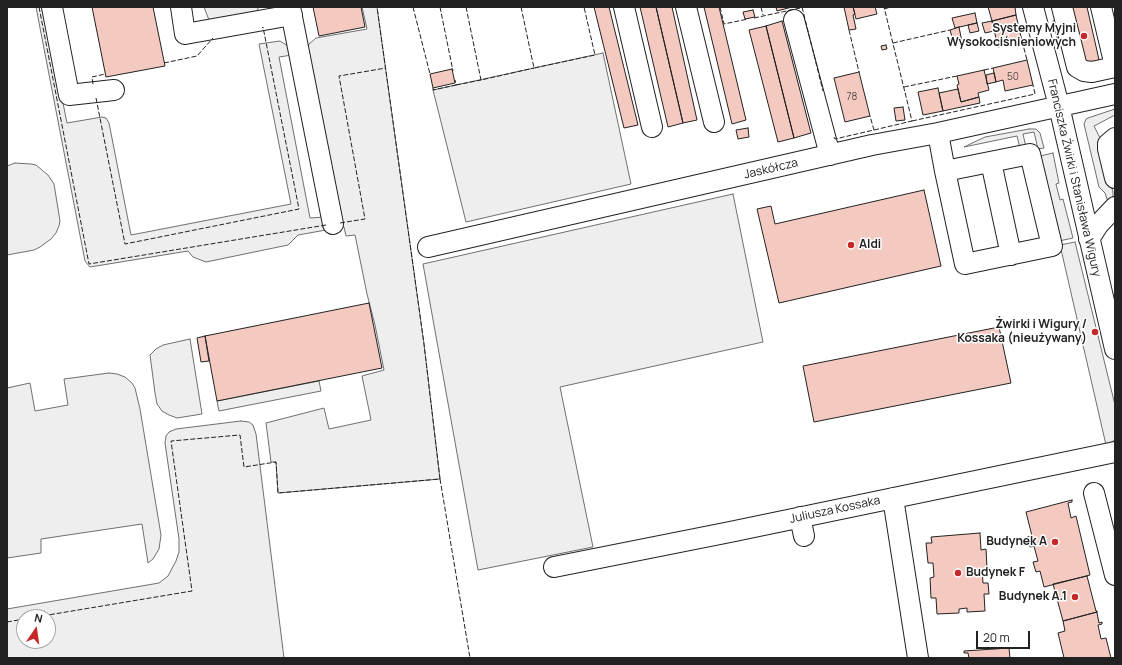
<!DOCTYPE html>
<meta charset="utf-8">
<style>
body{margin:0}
#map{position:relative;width:1122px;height:665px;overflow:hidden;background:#fff;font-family:Manrope,sans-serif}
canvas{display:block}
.frame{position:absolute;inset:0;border:8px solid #222;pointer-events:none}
.north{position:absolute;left:16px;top:609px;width:40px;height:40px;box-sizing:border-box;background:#fff;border:1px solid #a7a7a7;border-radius:50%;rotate:13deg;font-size:11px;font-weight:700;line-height:16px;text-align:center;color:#222}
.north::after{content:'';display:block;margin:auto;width:14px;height:18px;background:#c62828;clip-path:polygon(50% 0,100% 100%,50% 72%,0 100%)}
.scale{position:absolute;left:976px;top:631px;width:54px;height:18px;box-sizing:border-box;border:2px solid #222;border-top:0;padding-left:5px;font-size:12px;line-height:14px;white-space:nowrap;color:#222;-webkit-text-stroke:3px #fff;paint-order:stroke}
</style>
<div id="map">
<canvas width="1122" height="665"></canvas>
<div class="frame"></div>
<div class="north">N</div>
<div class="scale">20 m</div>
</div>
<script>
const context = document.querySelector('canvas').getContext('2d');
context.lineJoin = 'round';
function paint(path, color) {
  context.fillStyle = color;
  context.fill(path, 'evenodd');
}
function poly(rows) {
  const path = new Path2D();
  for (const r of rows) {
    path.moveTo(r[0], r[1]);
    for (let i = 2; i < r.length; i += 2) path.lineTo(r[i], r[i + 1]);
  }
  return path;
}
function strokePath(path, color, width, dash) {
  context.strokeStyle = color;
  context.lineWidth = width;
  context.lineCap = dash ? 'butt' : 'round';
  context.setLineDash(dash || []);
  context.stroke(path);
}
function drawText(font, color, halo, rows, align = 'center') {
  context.font = font + ' Manrope,sans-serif';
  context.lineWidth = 3;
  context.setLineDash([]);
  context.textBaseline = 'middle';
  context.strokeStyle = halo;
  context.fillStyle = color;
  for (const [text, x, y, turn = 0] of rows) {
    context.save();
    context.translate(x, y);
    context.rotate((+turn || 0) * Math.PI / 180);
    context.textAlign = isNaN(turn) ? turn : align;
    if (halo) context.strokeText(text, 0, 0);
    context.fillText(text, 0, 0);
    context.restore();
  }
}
const green = poly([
 [36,7,44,7,67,123,102,117,106,118,109,123,131,235,291,204,259,44,280,41,288,46,292,55,279,57,310,218,324,217,326,230,298,235,288,245,206,262,193,257,188,251,90,267,85,261,36,7],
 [204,7,258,7,258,9,255,15,209,20,204,7],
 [362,7,377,7,424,344,440,479,278,493,276,462,271,462,266,423,324,408,329,429,371,420,362,376,384,370,375,325,367,294,355,235,346,236,344,227,340,227,307,50,309,44,316,38,367,29,362,7],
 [603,53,631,184,466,222,433,90,603,53],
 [1115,109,1115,115,1094,126,1100,138,1113,192,1113,197,1108,202,1105,193,1099,187,1084,124,1086,119,1088,118,1115,109],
 [1029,129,1036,129,1040,133,1044,148,1038,149,1034,132,1023,134,1026,147,1020,148,1017,136,964,147,985,137,1029,129],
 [1053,153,1059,183,1056,184,1060,200,1063,199,1073,238,1059,241,1040,156,1053,153],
 [15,163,31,164,36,165,48,175,54,184,60,221,59,226,56,233,51,239,40,247,34,250,7,255,7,166,15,163],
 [733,194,763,342,560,387,593,547,478,570,423,264,733,194],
 [1075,242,1115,405,1115,440,1106,445,1060,245,1075,242],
 [190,339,202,414,177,418,169,415,162,411,157,404,155,393,150,355,156,349,163,345,190,339],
 [109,373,117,374,125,377,132,383,135,388,140,409,161,535,159,549,153,559,148,563,142,524,41,539,41,553,7,558,7,388,30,383,35,411,68,405,64,379,109,373],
 [319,381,321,391,219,411,217,401,319,381],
 [241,421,249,422,253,425,256,434,284,658,7,658,7,609,159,583,168,576,176,561,179,552,179,539,165,443,166,436,169,432,176,429,241,421],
 [24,617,48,617,48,641,24,641,24,617]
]);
paint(green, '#eee');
strokePath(green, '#6f6f6f', 1);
const building = poly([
 [92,7,153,7,165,66,106,77,92,7],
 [313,7,361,7,365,27,319,36,313,7],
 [594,7,609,7,638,125,624,128,594,7],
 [640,7,656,7,683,123,668,127,640,7],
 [656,7,672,7,697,120,683,123,656,7],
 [704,7,719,7,746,120,732,124,704,7],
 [776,7,792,7,777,11,776,7],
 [844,7,853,7,855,14,853,15,856,29,849,30,844,7],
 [853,7,875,7,877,14,856,19,853,7],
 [988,7,1015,7,1016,15,992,21,988,7],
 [1069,7,1087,7,1100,64,1083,68,1069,7],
 [753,10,755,17,745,19,743,12,753,10],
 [975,13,977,23,955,28,952,18,975,13],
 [1016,15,1022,41,998,47,992,21,1016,15],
 [1058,20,1062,38,1057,38,1053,21,1058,20],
 [782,21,811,133,794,138,766,26,782,21],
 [992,21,994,31,985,33,982,23,992,21],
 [977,23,979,31,970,33,968,25,977,23],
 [766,26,794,138,778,142,749,30,766,26],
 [959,27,962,42,954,44,950,30,959,27],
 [886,45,887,49,882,50,881,46,886,45],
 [1027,60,1033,85,1005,91,1003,80,996,82,993,68,1027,60],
 [452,69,455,83,433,88,430,74,452,69],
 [984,70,989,90,978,93,979,97,961,102,957,85,959,84,957,76,984,70],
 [859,72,870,116,845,122,834,78,859,72],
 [994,73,996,82,987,84,986,75,994,73],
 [938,88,943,111,923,115,918,92,938,88],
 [958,89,961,102,979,97,980,103,943,111,939,93,958,89],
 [903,107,905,120,896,121,894,108,903,107],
 [748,128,749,137,738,139,736,130,748,128],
 [924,190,941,266,779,303,757,209,771,206,775,224,924,190],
 [369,303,382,368,217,401,205,336,369,303],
 [999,327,1011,383,814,422,803,366,999,327],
 [205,336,209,361,201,362,197,338,205,336],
 [1072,500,1072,502,1068,503,1071,518,1076,516,1090,575,1044,587,1040,571,1036,572,1033,562,1038,561,1034,546,1030,547,1027,537,1032,536,1026,512,1072,500],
 [980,533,981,550,986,549,987,568,982,569,983,583,988,583,989,594,984,594,985,611,967,612,967,608,959,609,959,613,937,614,936,598,931,598,930,578,934,577,933,563,928,563,926,543,932,543,931,537,980,533],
 [1087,576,1096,611,1097,611,1097,612,1063,621,1053,584,1087,576],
 [1097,612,1097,613,1099,623,1102,622,1102,624,1098,625,1101,639,1106,638,1111,658,1064,658,1058,633,1065,631,1063,621,1097,612],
 [1009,648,1010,658,1014,658,969,658,968,653,964,653,964,651,1009,648]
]);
paint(building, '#f3c9c0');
strokePath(building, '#222', 1);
const minor = poly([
 [52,7,69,95,114,90],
 [181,7,185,34,292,15],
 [290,7,333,224],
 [624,7,652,127],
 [686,7,714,122],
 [1033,7,1059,106,1115,349],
 [1062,7,1077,67,1084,71,1092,72,1115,67],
 [1101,7,1115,66],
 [794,20,830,155],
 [938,133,945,171,965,264,1052,246,1030,154,945,171],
 [1115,138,1108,144,1108,149,1115,178],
 [991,162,1011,255],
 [1089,239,1098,225,1115,207],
 [428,247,872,145,938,133,1115,94],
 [1094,493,1115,575],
 [893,498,918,658],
 [800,517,804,536],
 [554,567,730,532,1115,452]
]);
strokePath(minor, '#222', 22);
strokePath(minor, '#fff', 20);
strokePath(poly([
 [39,7,89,264,326,225],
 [413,7,430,74],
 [440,7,453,71],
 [466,7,481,80,534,68],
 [521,7,534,68,595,55,584,7],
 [720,7,724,24,748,19],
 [761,7,763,15],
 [802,7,823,91],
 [884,9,891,7],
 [754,18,805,7],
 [849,30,859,72],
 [1022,41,1027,60],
 [893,43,950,30],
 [164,63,197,56,213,38],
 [984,70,993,68],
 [93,84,92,77,105,74],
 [456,85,481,80],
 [904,87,957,76],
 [433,88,433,90,456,85,455,80],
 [96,98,125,244,299,209,263,27,262,28],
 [912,121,1035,94,1033,85],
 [874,130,912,121,884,7],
 [834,137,835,139,874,130,870,116],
 [340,223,365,219,339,76,386,68],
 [440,479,470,658],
 [36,617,192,591,171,441,240,435,244,467,276,462,278,493,440,479,424,344,377,7],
 [7,622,24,619]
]), '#222', 1, [5, 2]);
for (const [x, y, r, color] of [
 [1084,36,4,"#c62828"],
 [851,245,4,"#c62828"],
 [1095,332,4,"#c62828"],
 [1055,542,4,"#c62828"],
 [958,573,4,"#c62828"],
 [1075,597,4,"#c62828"]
]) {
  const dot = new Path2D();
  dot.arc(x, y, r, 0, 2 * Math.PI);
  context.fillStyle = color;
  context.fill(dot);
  strokePath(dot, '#fff', 1.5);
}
drawText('10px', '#564c4a', null, [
 ["50",1013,77],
 ["78",852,97]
]);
drawText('bold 12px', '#222', '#fff', [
 ["Systemy Myjni",1076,29],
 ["Wysokociśnieniowych",1076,43],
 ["Aldi",859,245,"left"],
 ["Żwirki i Wigury /",1087,325],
 ["Kossaka (nieużywany)",1087,339],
 ["Budynek A",1047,542],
 ["Budynek F",966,573,"left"],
 ["Budynek A.1",1067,597]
], 'right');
drawText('12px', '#222', '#fff', [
 ["Jaskółcza",771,169,-13],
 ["Franciszka Żwirki i Stanisława Wigury",1074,178,77],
 ["Juliusza Kossaka",835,510,-12]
]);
</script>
